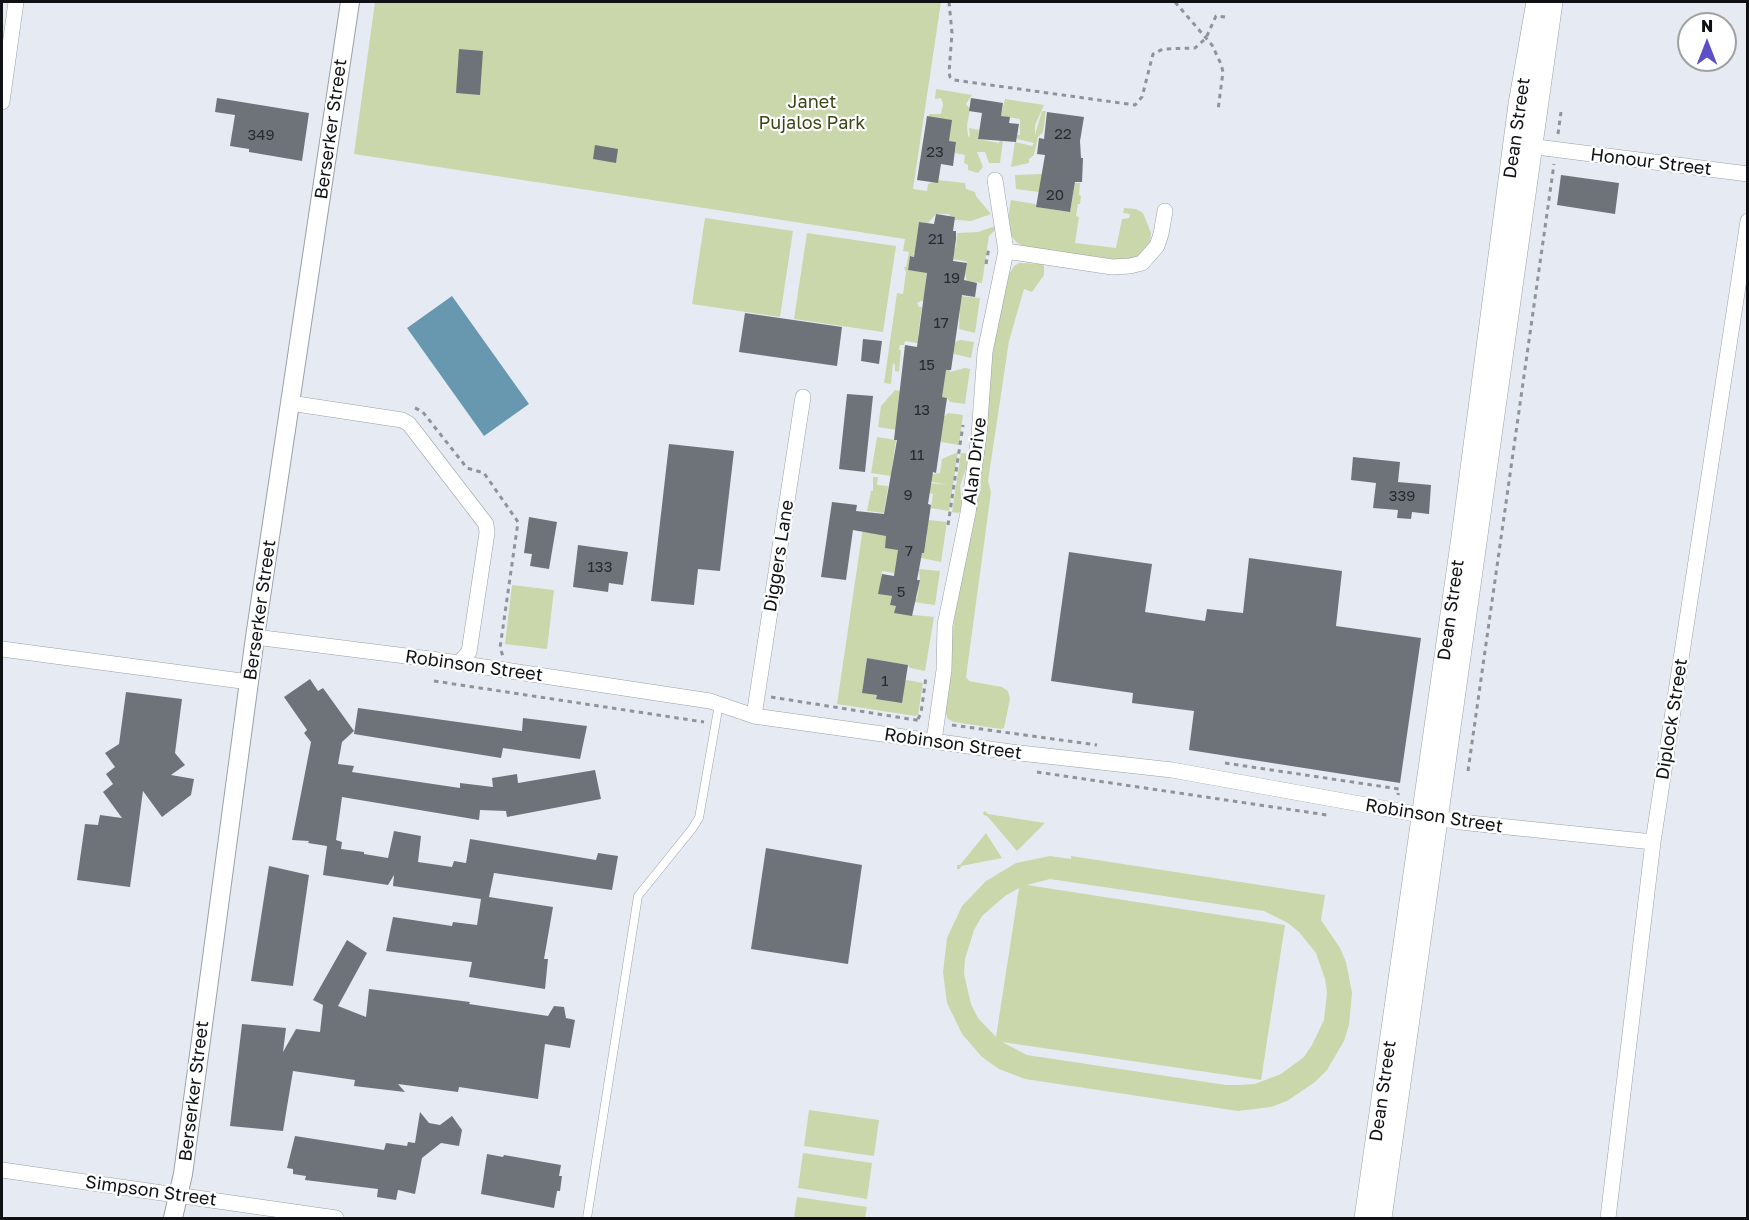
<!DOCTYPE html>
<style>
body{margin:0}
#map{position:relative;width:1749px;height:1220px;overflow:hidden;background:#e6ebf3;font-family:"Golos Text",sans-serif}
canvas{display:block}
.frame{position:absolute;inset:0;border:3px solid #0f1114;pointer-events:none}
.north{position:absolute;left:1677px;top:12px;width:60px;height:60px;box-sizing:border-box;background:#fff;border:2px solid #9fa0a1;border-radius:50%;rotate:0deg;font-size:16px;font-weight:700;line-height:24px;text-align:center;color:#0f1114}
.north::after{content:'';display:block;margin:auto;width:21px;height:27px;background:#5d4fc8;clip-path:polygon(50% 0,100% 100%,50% 72%,0 100%)}
</style>
<div id="map">
<canvas width="1749" height="1220"></canvas>
<div class="frame"></div>
<div class="north">N</div>
</div>
<script>
const context = document.querySelector('canvas').getContext('2d');
context.lineJoin = 'round';
function paint(path, color) {
  context.fillStyle = color;
  context.fill(path, 'evenodd');
}
function poly(rows) {
  const path = new Path2D();
  for (const r of rows) {
    path.moveTo(r[0], r[1]);
    for (let i = 2; i < r.length; i += 2) path.lineTo(r[i], r[i + 1]);
  }
  return path;
}
function strokePath(path, color, width, dash) {
  context.strokeStyle = color;
  context.lineWidth = width;
  context.lineCap = dash ? 'butt' : 'round';
  context.setLineDash(dash || []);
  context.stroke(path);
}
function drawText(font, color, halo, rows, align = 'center') {
  context.font = font + ' "Golos Text",sans-serif';
  context.lineWidth = 4.5;
  context.setLineDash([]);
  context.textBaseline = 'middle';
  context.strokeStyle = halo;
  context.fillStyle = color;
  for (const [text, x, y, turn = 0] of rows) {
    context.save();
    context.translate(x, y);
    context.rotate((+turn || 0) * Math.PI / 180);
    context.textAlign = isNaN(turn) ? turn : align;
    if (halo) context.strokeText(text, 0, 0);
    context.fillText(text, 0, 0);
    context.restore();
  }
}
paint(poly([
 [375,2,941,2,913,189,927,191,928,184,938,180,965,183,966,189,975,192,976,196,991,214,971,221,955,220,955,217,950,216,949,214,936,214,928,223,919,222,915,250,952,256,956,246,957,233,978,232,995,226,995,230,989,236,982,283,967,281,965,274,967,262,965,261,912,253,918,257,910,256,908,270,927,272,926,279,932,280,959,296,980,298,975,333,959,329,960,307,921,301,917,303,919,307,922,307,918,336,955,342,960,340,974,342,971,358,954,354,952,349,905,341,904,345,900,345,899,350,901,350,899,372,895,371,895,365,893,363,891,384,884,383,897,293,903,294,906,272,904,267,906,267,909,252,903,251,905,239,354,154],
 [936,89,972,95,966,104,970,109,967,126,968,136,970,137,969,128,979,130,978,139,999,143,1000,140,1003,140,1000,163,989,163,985,152,977,152,983,167,978,173,968,170,968,165,964,163,965,155,955,153,956,142,949,141,929,117,929,114,941,114,943,104,941,98,935,99],
 [1005,99,1044,105,1035,125,1035,135,1042,111,1046,111,1043,132,1038,137,1034,155,1029,159,1029,163,1011,167,1015,142,1032,146,1034,143,1017,139,1017,135,1020,135,1020,119,1001,116],
 [1043,174,1039,192,1016,189,1015,175],
 [1075,183,1080,183,1079,195,1081,196,1080,204,1078,204,1076,216,1079,217,1075,243,1116,248,1122,219,1129,218,1130,214,1123,213,1124,208,1136,209,1143,213,1151,233,1150,242,1142,253,1134,258,1118,260,1033,248,1021,245,1016,242,1010,234,1008,218,1011,200,1035,204,1037,207,1070,212],
 [705,218,793,231,780,317,692,304],
 [807,233,896,246,883,332,794,319],
 [1019,263,1044,264,1044,275,1032,292,1024,289,1009,341,988,481,991,492,966,677,969,681,1002,687,1008,691,1010,699,1004,728,1001,729,954,722,948,719,945,710,955,611,975,507,981,489,979,476,992,350,1008,276,1014,266],
 [965,368,970,369,965,404,950,402,947,398,937,396,946,369,950,370,950,372],
 [895,390,900,391,897,412,945,416,948,413,963,415,959,445,941,442,941,437,878,427,881,406],
 [877,437,896,440,892,467,904,478,871,473],
 [958,452,949,511,931,508,933,494,929,493,930,483,948,485,928,481,929,475,940,473,942,459],
 [961,453,969,454,966,469,960,486,962,504,960,512,958,513,952,512],
 [873,477,878,477,877,485,888,486,884,513,867,511,871,491,873,491],
 [929,520,947,522,941,562,921,558,922,553,924,553,927,534,887,535,917,577,882,571,879,594,892,596,890,605,896,606,895,613,934,617,925,671,910,668,908,665,867,658,862,693,877,695,876,698,907,680,923,683,918,715,915,716,837,704,864,521,927,524],
 [919,569,940,571,935,605,914,602,915,599,917,599,920,580],
 [512,585,554,590,547,649,505,644],
 [985,811,988,814,1045,823,1017,851,987,816,984,815,983,813],
 [986,833,1002,858,961,866,960,869,957,869,957,865,960,865],
 [1050,856,1071,859,1071,856,1325,895,1321,920,1340,948,1346,962,1352,993,1349,1025,1344,1041,1327,1070,1315,1082,1287,1101,1271,1107,1238,1111,1025,1079,999,1069,982,1057,962,1034,947,1003,943,972,947,938,962,906,986,881,1016,863],
 [1050,879,1264,911,1288,923,1299,932,1316,953,1325,979,1327,992,1324,1020,1312,1045,1304,1057,1281,1074,1255,1084,1240,1085,1226,1085,1027,1055,1002,1042,1261,1080,1285,925,1027,885],
 [1019,888,996,1037,978,1018,971,1004,964,974,965,959,974,930,982,916,1005,896],
 [809,1110,879,1120,874,1156,804,1146],
 [803,1153,872,1163,867,1199,798,1188],
 [797,1197,867,1207,865,1218,794,1218]
]), '#cad7ab');
paint(poly([
 [452,296,529,404,484,436,407,328]
]), '#6798af');
paint(poly([
 [459,49,483,51,480,95,456,93],
 [217,98,309,113,302,161,249,152,249,149,230,146,235,115,215,112],
 [971,98,1003,103,1001,116,1010,117,1009,123,1019,124,1016,142,978,139,982,113,969,111],
 [1047,112,1084,117,1080,141,1081,158,1083,158,1082,182,1075,182,1070,212,1036,207,1045,155,1037,154,1039,138,1044,139],
 [927,116,952,120,949,141,956,142,953,166,941,164,938,183,917,180],
 [595,145,618,149,616,163,593,159],
 [1561,175,1619,183,1615,214,1557,205],
 [936,214,955,217,953,231,956,231,956,239,953,261,967,263,964,280,977,283,975,297,962,295,951,370,946,370,942,397,947,398,936,473,933,472,928,504,931,505,924,553,922,553,917,580,920,580,912,616,894,613,896,606,890,605,892,596,878,594,882,574,894,576,898,550,885,548,886,536,853,530,846,580,821,577,832,502,857,505,856,511,884,514,897,440,894,440,905,345,917,347,927,273,908,270,910,256,914,257,919,222,934,224],
 [745,313,842,327,837,366,739,352],
 [863,339,882,341,879,364,861,361],
 [847,394,873,396,865,472,839,469],
 [669,444,734,451,720,571,698,569,694,605,651,601],
 [1353,457,1400,462,1398,482,1431,485,1429,514,1412,512,1411,519,1397,518,1398,510,1373,508,1376,483,1351,480],
 [529,517,557,522,549,569,530,566,532,554,524,553],
 [578,545,628,552,623,585,609,583,608,592,573,587],
 [1069,552,1152,564,1145,612,1205,621,1207,609,1243,613,1249,558,1342,571,1336,626,1421,638,1400,783,1189,750,1194,711,1132,703,1133,693,1051,681],
 [867,658,908,665,902,703,876,699,877,695,862,693],
 [310,679,318,691,323,688,354,731,342,742,338,764,354,766,352,772,460,788,460,783,493,787,492,778,517,774,518,783,595,770,601,799,507,817,506,811,480,810,479,820,342,797,336,840,342,842,341,849,364,852,364,854,388,858,394,831,421,836,418,862,452,867,454,861,466,863,470,839,596,860,598,853,618,856,612,890,494,873,489,897,553,907,544,959,548,959,545,989,469,977,472,962,386,951,393,917,452,926,453,922,477,925,481,899,393,886,394,875,388,885,323,875,327,846,308,843,309,841,292,840,311,742,304,733,307,730,284,697],
 [126,692,182,699,175,753,185,765,171,775,194,779,191,795,162,817,143,791,130,887,77,880,85,824,98,825,100,815,122,818,103,792,113,784,106,774,115,767,105,753,119,744],
 [358,708,522,731,523,718,587,726,580,759,503,748,501,758,354,734],
 [766,848,862,865,848,964,751,949],
 [269,866,309,875,293,986,251,981],
 [347,940,367,953,338,1006,366,1017,369,989,470,1002,469,1004,548,1016,554,1006,564,1007,566,1018,575,1020,570,1048,545,1044,538,1099,459,1087,458,1092,398,1084,405,1092,354,1086,355,1080,293,1071,283,1131,230,1126,242,1024,286,1028,283,1052,296,1029,320,1032,323,1005,313,1000],
 [420,1112,429,1123,440,1125,452,1116,462,1130,459,1146,441,1143,422,1158,415,1194,398,1190,396,1200,377,1197,378,1189,305,1180,306,1176,293,1174,293,1169,287,1168,295,1136,384,1150,386,1143,407,1146,408,1142,415,1143],
 [487,1154,503,1157,504,1155,561,1165,559,1176,562,1176,560,1191,557,1191,554,1208,481,1194]
]), '#6e737a');
const service = poly([
 [587,1218,638,896,692,829,699,818,719,704]
]);
const minor = poly([
 [2,102,16,2],
 [1521,145,1748,174],
 [1006,251,1112,267,1130,266,1142,263,1157,246,1161,234,1165,211],
 [290,403,402,420,409,424,486,524,487,533,469,652,459,663],
 [255,637,438,660,710,701,754,716,1011,752,1172,770,1460,822,1653,842],
 [2,649,249,682],
 [754,716,803,397],
 [934,741,944,670,945,625,968,513,979,435,985,352,1006,251,995,180],
 [2,1170,336,1218],
 [1608,1218,1653,842,1748,221]
]);
const tertiary = poly([
 [173,1218,183,1174,255,637,350,2]
]);
const secondary = poly([
 [1365,1218,1462,537,1519,104,1537,2],
 [1381,1218,1552,2]
]);
strokePath(service, '#9aa0a7', 9);
strokePath(minor, '#9aa0a7', 16);
strokePath(tertiary, '#9aa0a7', 20);
strokePath(secondary, '#9aa0a7', 22);
strokePath(poly([
 [949,2,952,33,949,73,950,77,954,80,1135,105,1142,97,1153,54,1163,49,1195,48,1206,38,1216,16,1225,17],
 [1175,2,1212,45,1221,64,1223,72,1218,110],
 [1558,134,1561,112],
 [986,264,989,247],
 [415,408,422,411,467,468,484,473,518,522,500,648,503,656],
 [948,525,963,425],
 [434,681,704,722],
 [771,697,922,721],
 [918,719,921,713,926,677],
 [952,725,1097,745],
 [1225,763,1399,789,1398,795],
 [1468,771,1554,164],
 [1037,772,1327,815]
]), '#90949a', 3, [4.5, 4.5]);
strokePath(service, '#fff', 8);
strokePath(minor, '#fff', 15);
strokePath(tertiary, '#fff', 18);
strokePath(secondary, '#fff', 21);
drawText('15px', '#272a2e', null, [
 ["22",1063,134],
 ["349",261,135],
 ["23",935,152],
 ["20",1055,195],
 ["21",936,239],
 ["19",952,278],
 ["17",941,323],
 ["15",927,365],
 ["13",922,410],
 ["11",917,455],
 ["9",908,495],
 ["339",1402,496],
 ["7",909,551],
 ["133",600,567],
 ["5",901,592],
 ["1",885,681]
]);
drawText('18px', '#3a4613', '#fff', [
 ["Janet",812,102],
 ["Pujalos Park",812,123]
]);
drawText('18px', '#0f1114', '#fff', [
 ["Dean Street",1517,128,-82],
 ["Berserker Street",331,129,-82],
 ["Honour Street",1651,162,7],
 ["Alan Drive",975,461,-83],
 ["Diggers Lane",779,556,-81],
 ["Berserker Street",260,610,-82],
 ["Dean Street",1451,610,-82],
 ["Robinson Street",474,666,8],
 ["Diplock Street",1672,719,-81],
 ["Robinson Street",953,744,8],
 ["Robinson Street",1434,816,9],
 ["Berserker Street",194,1091,-83],
 ["Dean Street",1383,1091,-82],
 ["Simpson Street",151,1191,8]
]);
</script>
